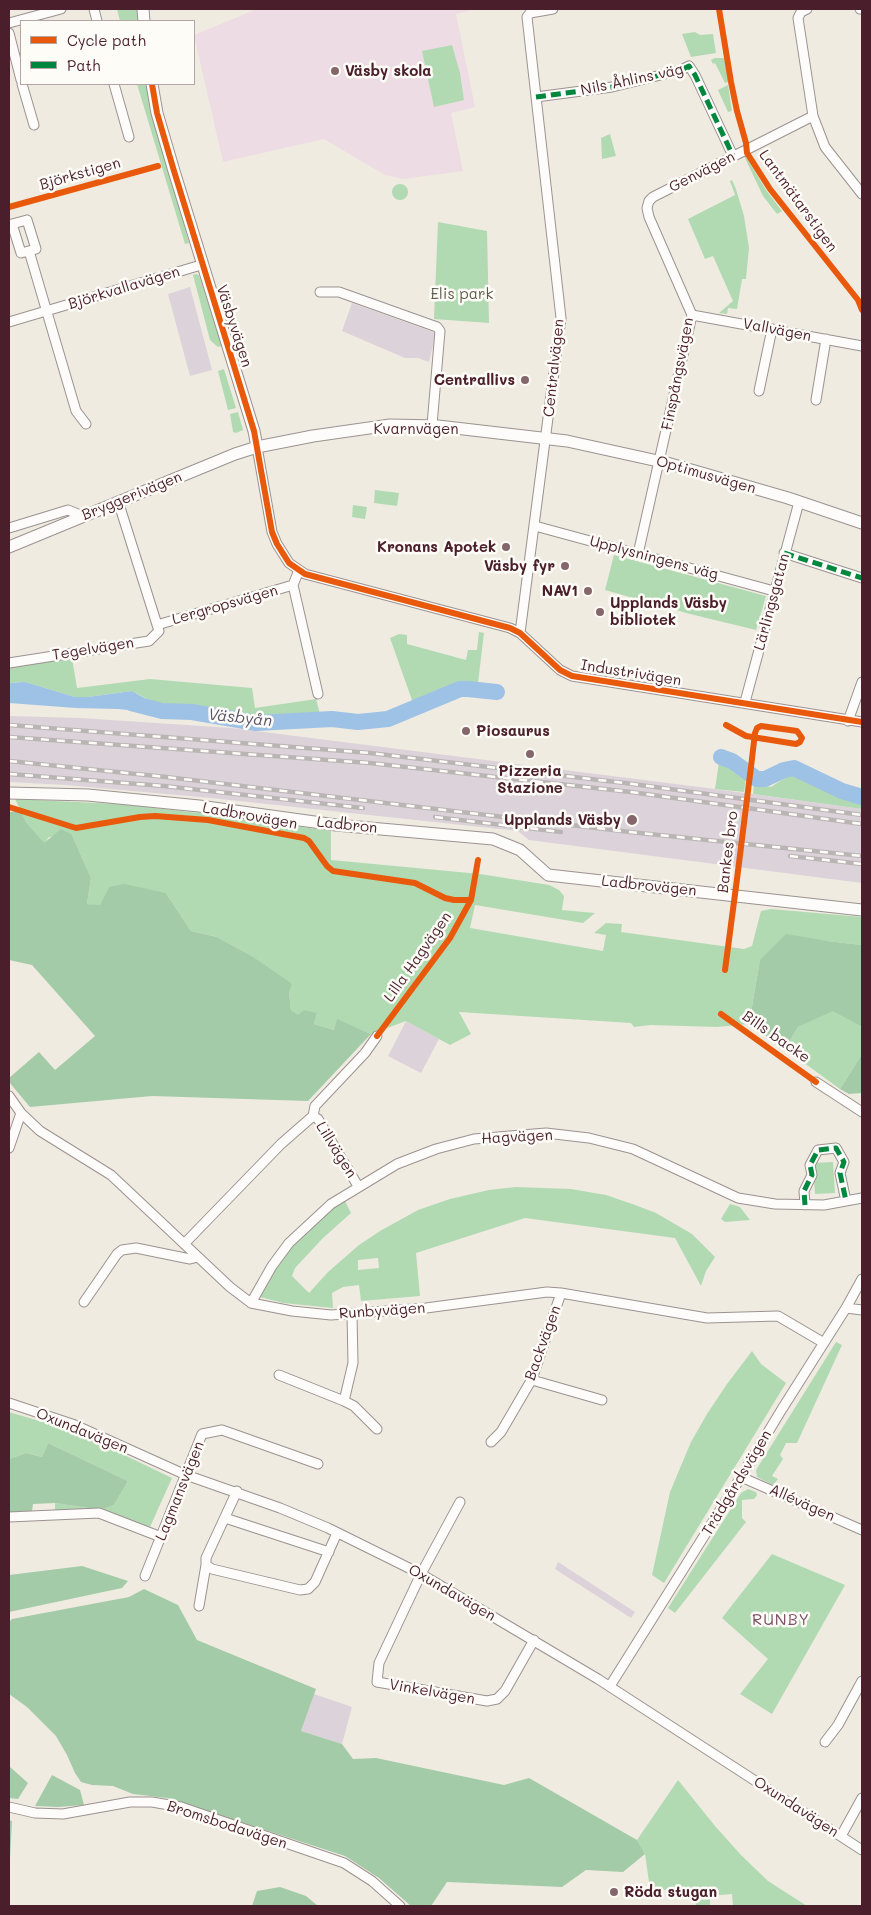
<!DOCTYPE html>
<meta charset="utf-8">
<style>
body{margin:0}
#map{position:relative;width:871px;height:1915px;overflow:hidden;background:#efebe1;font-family:Mali,sans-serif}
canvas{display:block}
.frame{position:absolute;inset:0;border:10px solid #4a1f2b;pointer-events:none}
.legend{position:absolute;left:20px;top:20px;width:175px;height:65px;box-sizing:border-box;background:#fdfcf7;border:1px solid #b5a4a5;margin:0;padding:6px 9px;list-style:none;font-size:15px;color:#4a1f2b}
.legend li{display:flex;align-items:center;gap:10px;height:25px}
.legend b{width:25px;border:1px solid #b5a4a5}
</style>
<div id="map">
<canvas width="871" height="1915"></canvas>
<div class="frame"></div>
<ul class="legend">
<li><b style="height:6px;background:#e8590c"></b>Cycle path</li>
<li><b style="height:6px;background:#00873e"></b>Path</li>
</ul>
</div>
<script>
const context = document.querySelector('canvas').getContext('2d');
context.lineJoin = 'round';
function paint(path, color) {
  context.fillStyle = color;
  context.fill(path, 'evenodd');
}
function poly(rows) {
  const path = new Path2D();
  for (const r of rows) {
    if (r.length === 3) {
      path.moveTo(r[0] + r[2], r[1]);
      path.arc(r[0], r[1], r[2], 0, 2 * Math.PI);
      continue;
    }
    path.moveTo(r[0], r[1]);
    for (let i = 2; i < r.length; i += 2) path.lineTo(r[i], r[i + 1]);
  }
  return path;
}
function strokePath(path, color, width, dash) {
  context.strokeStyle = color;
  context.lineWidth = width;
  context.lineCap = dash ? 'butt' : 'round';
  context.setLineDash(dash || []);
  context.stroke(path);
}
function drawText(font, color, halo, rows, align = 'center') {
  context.font = font + ' Mali,sans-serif';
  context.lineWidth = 5;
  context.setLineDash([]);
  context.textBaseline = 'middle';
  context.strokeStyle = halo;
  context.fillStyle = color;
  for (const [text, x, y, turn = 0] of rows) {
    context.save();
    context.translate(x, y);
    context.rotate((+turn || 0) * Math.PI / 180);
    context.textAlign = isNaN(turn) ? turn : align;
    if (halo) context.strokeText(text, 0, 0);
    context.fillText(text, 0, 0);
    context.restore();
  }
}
paint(poly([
 [257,9,477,9,456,14,475,107,451,113,463,171,403,179,385,175,324,139,223,162,194,35]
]), '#eedce4');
paint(poly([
 [190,287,212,370,190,376,168,294],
 [352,303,436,333,429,362,418,358,405,358,342,331],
 [9,716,80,718,232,728,715,789,862,809,862,883,529,840,518,831,211,798,66,785,9,782],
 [406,1021,439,1039,421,1073,388,1056],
 [558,1562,635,1612,631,1618,555,1569],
 [314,1694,352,1707,342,1744,301,1731]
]), '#dcd2d9');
paint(poly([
 [117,9,138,9,139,21,120,21],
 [695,32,700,35,713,34,716,53,691,57,682,34],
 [452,45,460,73,464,100,434,107,422,51],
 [715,58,724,58,728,78,728,82,725,83,715,63,713,64,711,60],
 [137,84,146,84,189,243,185,244],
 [728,85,732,111,728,112,718,90],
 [610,134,616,156,602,159,601,138],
 [745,155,766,190,782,211,777,214,763,196,744,156],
 [732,180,736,189,744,216,749,248,746,279,742,279,737,309,728,308,727,314,719,313,733,301,713,256,705,259,688,219,735,195,730,181],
 [400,192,8],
 [438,222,487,231,489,323,434,319],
 [196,274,199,275,222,346,218,347,210,340,193,275],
 [224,369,236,408,228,410,218,371],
 [238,412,243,430,236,433,233,432,230,414],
 [375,490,399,493,397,506,374,503],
 [353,505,367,507,365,519,352,517],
 [614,555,766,596,756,630,690,614,605,590],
 [479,632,484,633,478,683,453,684,413,703,390,638,399,634,407,635,407,644,466,660,468,650,477,650],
 [72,658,77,688,150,679,252,688,255,708,316,699,320,714,294,715,256,719,192,708,162,707,132,691,88,697,75,697,25,682,9,683,9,668],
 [719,762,746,778,744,792,715,789],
 [795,775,838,797,862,804,862,809,753,794,754,784,771,787,788,776],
 [15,799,119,804,208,814,331,831,331,860,480,874,549,885,559,890,564,896,562,910,595,913,583,923,475,905,470,928,603,951,606,935,594,933,606,923,622,924,621,932,744,949,752,946,761,911,771,909,862,917,862,945,827,941,760,960,749,1024,717,1027,650,1025,634,1027,631,1023,459,1012,471,1034,450,1045,406,1021,371,1034,338,1020,334,1030,314,1024,317,1013,298,1016,291,1010,289,992,268,968,252,956,217,937,191,931,166,893,109,887,100,906,87,904,91,878,72,835,49,837,44,844,26,822],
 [833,1010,862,1027,862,1054,840,1089,785,1049,798,1027],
 [833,1162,835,1193,815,1194,813,1163],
 [516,1187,571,1189,606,1195,635,1205,656,1213,692,1234,715,1257,706,1271,701,1286,675,1238,525,1218,416,1253,420,1296,361,1301,359,1285,343,1287,332,1293,333,1308,283,1303,260,1297,276,1269,292,1247,322,1216,344,1199,351,1213,323,1238,295,1268,292,1276,309,1293,328,1272,359,1245,380,1231,418,1210,450,1199,489,1190],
 [378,1258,379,1268,358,1270,358,1260],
 [730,1204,740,1207,750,1220,725,1222,721,1219],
 [836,1342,842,1345,797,1443,786,1443,780,1455,783,1459,772,1476,778,1479,773,1485,757,1477,756,1470],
 [752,1351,761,1364,786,1383,664,1583,652,1575,670,1492,691,1442,707,1414,727,1384],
 [9,1412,53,1425,93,1440,172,1478,150,1527,99,1510,55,1511,55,1503,88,1508,106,1508,114,1505,128,1481,48,1443,42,1457,26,1453,9,1459],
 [748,1489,756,1492,757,1495,754,1499,742,1500,742,1518,746,1522,675,1613,668,1608,741,1493],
 [772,1554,845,1585,772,1714,740,1694,768,1659,722,1618],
 [678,1780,715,1826,741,1855,768,1881,807,1906,733,1906,732,1894,710,1896,710,1906,697,1906,686,1891,650,1889,645,1854,637,1840]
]), '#b1dab2');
paint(poly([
 [21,811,26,822,44,843,61,829,72,835,91,878,87,904,100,905,109,887,124,884,166,893,191,931,217,937,252,956,292,984,289,992,291,1010,298,1015,304,1010,317,1013,314,1024,334,1030,337,1019,371,1034,308,1101,152,1096,30,1107,9,1082,9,1078,39,1052,55,1070,95,1036,32,965,9,960,9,812],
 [786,934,827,941,862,945,862,1027,833,1011,798,1027,785,1049,749,1024,760,960],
 [862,1054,862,1093,849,1094,840,1089],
 [48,1443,128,1481,114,1505,106,1508,88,1508,55,1503,33,1504,32,1512,9,1512,9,1459,26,1453,42,1457],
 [82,1566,128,1581,122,1588,9,1612,9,1575],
 [144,1589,178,1605,197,1640,316,1689,301,1731,342,1744,353,1759,376,1758,504,1785,529,1778,637,1840,645,1854,623,1872,586,1870,562,1887,447,1882,431,1906,411,1906,379,1878,345,1856,167,1798,133,1794,113,1786,92,1785,81,1782,75,1773,67,1755,56,1736,27,1707,9,1694,9,1622,12,1619,129,1597],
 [9,1766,28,1783,18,1799,9,1798],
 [52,1775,80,1790,84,1805,58,1807,35,1806],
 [9,1820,12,1821,9,1878],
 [280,1887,306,1896,318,1906,252,1906,257,1891]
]), '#a4cba7');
paint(poly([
 [25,682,75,697,88,697,132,691,153,703,148,712,118,709,76,708,9,703,9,683]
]), '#9ec1e6');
strokePath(poly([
 [131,703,162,711,192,712,256,723,332,719,358,722,388,719,460,689,468,689,497,692],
 [721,757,732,761,757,779,765,779,784,770,794,768,842,791,862,797]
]), '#9ec1e6', 16);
const minor = poly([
 [94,9,97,21],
 [807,9,801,12,798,18,813,116,825,147,862,194],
 [860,9,862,9],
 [9,23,61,9],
 [9,33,21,80],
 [22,84,34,125],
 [114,84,129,137],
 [536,97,612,87,681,70,689,66,695,75,733,156],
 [27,220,36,249,21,253,12,224,27,220],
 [29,251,76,411,86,424],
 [320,292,339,292,437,327,440,331,432,425],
 [692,315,862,346],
 [9,322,201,265],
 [759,391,772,329],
 [816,400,826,339],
 [257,447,272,532,277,544,289,563,305,574,510,628,520,633,560,670,572,676,862,722],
 [535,526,774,591],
 [9,528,68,510,83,516],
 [784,553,862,578],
 [638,554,692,315,649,217,647,208,649,201,653,197,813,116],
 [299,570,293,585,318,694],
 [157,625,293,585],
 [520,633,561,318,527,17,530,13,553,9],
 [9,663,149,641,159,631,118,501],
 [745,702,799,502],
 [848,721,862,682],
 [816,1082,862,1112],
 [9,1096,21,1113,40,1131,111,1175,230,1287,251,1303,292,1311,331,1315,426,1308,547,1292,561,1293,707,1318,778,1316,824,1343],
 [313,1116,318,1119,358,1186],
 [9,1148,21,1113],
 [805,1205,804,1191,812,1175,810,1165,818,1150,836,1148,844,1162,840,1173,846,1201],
 [184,1244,281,1144,313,1116,315,1106,365,1053,377,1036],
 [84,1302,117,1254,122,1250,136,1248,190,1259,198,1257],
 [251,1303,272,1266,289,1243,331,1204,397,1164,436,1149,474,1139,546,1133,589,1138,633,1149,738,1198,775,1204,824,1205,862,1198],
 [846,1308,862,1310],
 [279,1375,344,1401,353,1363,352,1314],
 [532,1380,602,1400],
 [344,1401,354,1406,377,1429],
 [9,1403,75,1425,186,1475,280,1508,328,1528,421,1574,598,1679,862,1850],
 [491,1442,501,1432,532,1379,561,1293],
 [741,1477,862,1530],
 [237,1491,206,1558,206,1565,212,1569,300,1590,308,1589,315,1582,337,1533],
 [460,1502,421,1574,379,1663,377,1682,487,1701,497,1699,505,1691,534,1640],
 [9,1517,99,1513,161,1537],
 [225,1518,329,1552],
 [145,1576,202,1434,222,1430,318,1464],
 [199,1606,206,1565],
 [610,1686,741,1477,782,1409,846,1308,862,1279],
 [825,1742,838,1725,862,1681],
 [9,1807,35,1813,63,1814,130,1802,152,1802,181,1807,344,1863,372,1881,400,1906],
 [841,1836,862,1798]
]);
const tertiary = poly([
 [143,9,144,21],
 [152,84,157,113,174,171,254,431,257,447],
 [9,547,235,454,257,447,313,436,390,425,438,426,567,441,667,463,788,498,862,523],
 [9,793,88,795,199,806,336,825,493,839,520,850,548,875,862,910]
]);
strokePath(minor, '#9c9290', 11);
strokePath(tertiary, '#9c9290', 13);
strokePath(minor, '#fdfcfa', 9);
strokePath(tertiary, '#fdfcfa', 11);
const rail = poly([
 [9,725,370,753,633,784,862,815],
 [9,737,370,763,631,792,862,824],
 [9,761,166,777,630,832,862,856],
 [9,774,164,786,363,808],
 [435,817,561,832],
 [790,856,862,864]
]);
strokePath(rail, '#bab5b5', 4.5);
strokePath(rail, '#fdfcf7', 2.5, [8]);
strokePath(poly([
 [536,97,612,87,681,70,689,66,695,75,733,156],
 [784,553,862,578],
 [805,1205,804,1191,812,1175,810,1165,818,1150,836,1148,844,1162,840,1173,846,1201]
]), '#00873e', 5, [10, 5]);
strokePath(poly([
 [719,9,731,82,737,111,746,143,747,153,770,189,858,300,862,310],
 [152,84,157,113,174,171,254,431,272,532,277,544,289,563,305,574,510,628,520,633,560,670,572,676,862,722],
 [9,207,158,166],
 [9,807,76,828,140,817,155,816,208,820,304,838,309,841,327,866,333,871,415,883,445,898,454,900,471,900],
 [725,970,737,879,751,767,755,733,757,728,761,726,797,731,802,738,800,742,796,744,746,736,726,725],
 [721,1014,816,1082],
 [377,1036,450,938,471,900,478,860]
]), '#e8590c', 6);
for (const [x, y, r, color] of [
 [335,71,5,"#84666b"],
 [525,380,5,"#84666b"],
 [506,547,5,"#84666b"],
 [565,566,5,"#84666b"],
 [588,591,5,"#84666b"],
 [600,612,5,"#84666b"],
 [466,731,5,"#84666b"],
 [530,754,5,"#84666b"],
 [632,820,6,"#84666b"],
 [614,1892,5,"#84666b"]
]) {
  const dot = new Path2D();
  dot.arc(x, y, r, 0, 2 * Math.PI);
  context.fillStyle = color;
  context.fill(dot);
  strokePath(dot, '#fdfcf7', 2);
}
drawText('bold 15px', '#4a1f2b', '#fdfcf7', [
 ["Väsby skola",345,71,"left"],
 ["Centrallivs",515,380],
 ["Kronans Apotek",496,547],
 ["Väsby fyr",555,566],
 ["NAV1",578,591],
 ["Upplands Väsby",610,603,"left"],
 ["bibliotek",610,620,"left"],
 ["Piosaurus",476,731,"left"],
 ["Pizzeria",530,771,"center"],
 ["Stazione",530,788,"center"],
 ["Upplands Väsby",621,820],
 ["Röda stugan",624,1892,"left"]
], 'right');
drawText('15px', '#4a1f2b', '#fdfcf7', [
 ["Nils Åhlins väg",632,80,-12],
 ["Genvägen",702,172,-27],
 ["Björkstigen",80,174,-16],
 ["Lantmätarstigen",798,201,54],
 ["Björkvallavägen",124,288,-17],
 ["Väsbyvägen",234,326,72],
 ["Vallvägen",777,330,11],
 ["Centralvägen",554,368,-84],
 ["Finspångsvägen",678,374,-79],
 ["Kvarnvägen",416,429],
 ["Optimusvägen",706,475,16],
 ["Bryggerivägen",132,496,-22],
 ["Upplysningens väg",654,558,15],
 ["Lärlingsgatan",772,602,-75],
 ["Lergropsvägen",225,605,-16],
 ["Tegelvägen",93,649,-9],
 ["Industrivägen",631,673,9],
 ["Ladbrovägen",250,816,10],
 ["Ladbron",347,825,6],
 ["Bankes bro",728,852,-83],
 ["Ladbrovägen",649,886,6],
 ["Lilla Hagvägen",418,957,-55],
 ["Bills backe",776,1037,35],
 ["Hagvägen",517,1137,-3],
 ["Lillvägen",336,1150,58],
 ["Runbyvägen",382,1311,-4],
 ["Backvägen",543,1343,-70],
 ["Oxundavägen",82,1431,22],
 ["Trädgårdsvägen",737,1483,-59],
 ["Lagmansvägen",180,1491,-68],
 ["Allévägen",802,1503,24],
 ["Oxundavägen",452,1593,30],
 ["Vinkelvägen",432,1692,10],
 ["Oxundavägen",796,1807,33],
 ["Bromsbodavägen",227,1825,18]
]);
drawText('15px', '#5d5c4d', '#fdfcf7', [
 ["Elis park",462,294]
]);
drawText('italic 16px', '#5b516d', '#fdfcf7', [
 ["Väsbyån",240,718,6]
]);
context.letterSpacing = '1px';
drawText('16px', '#7d5068', '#fdfcf7', [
 ["RUNBY",781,1620]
]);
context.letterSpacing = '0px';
</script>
